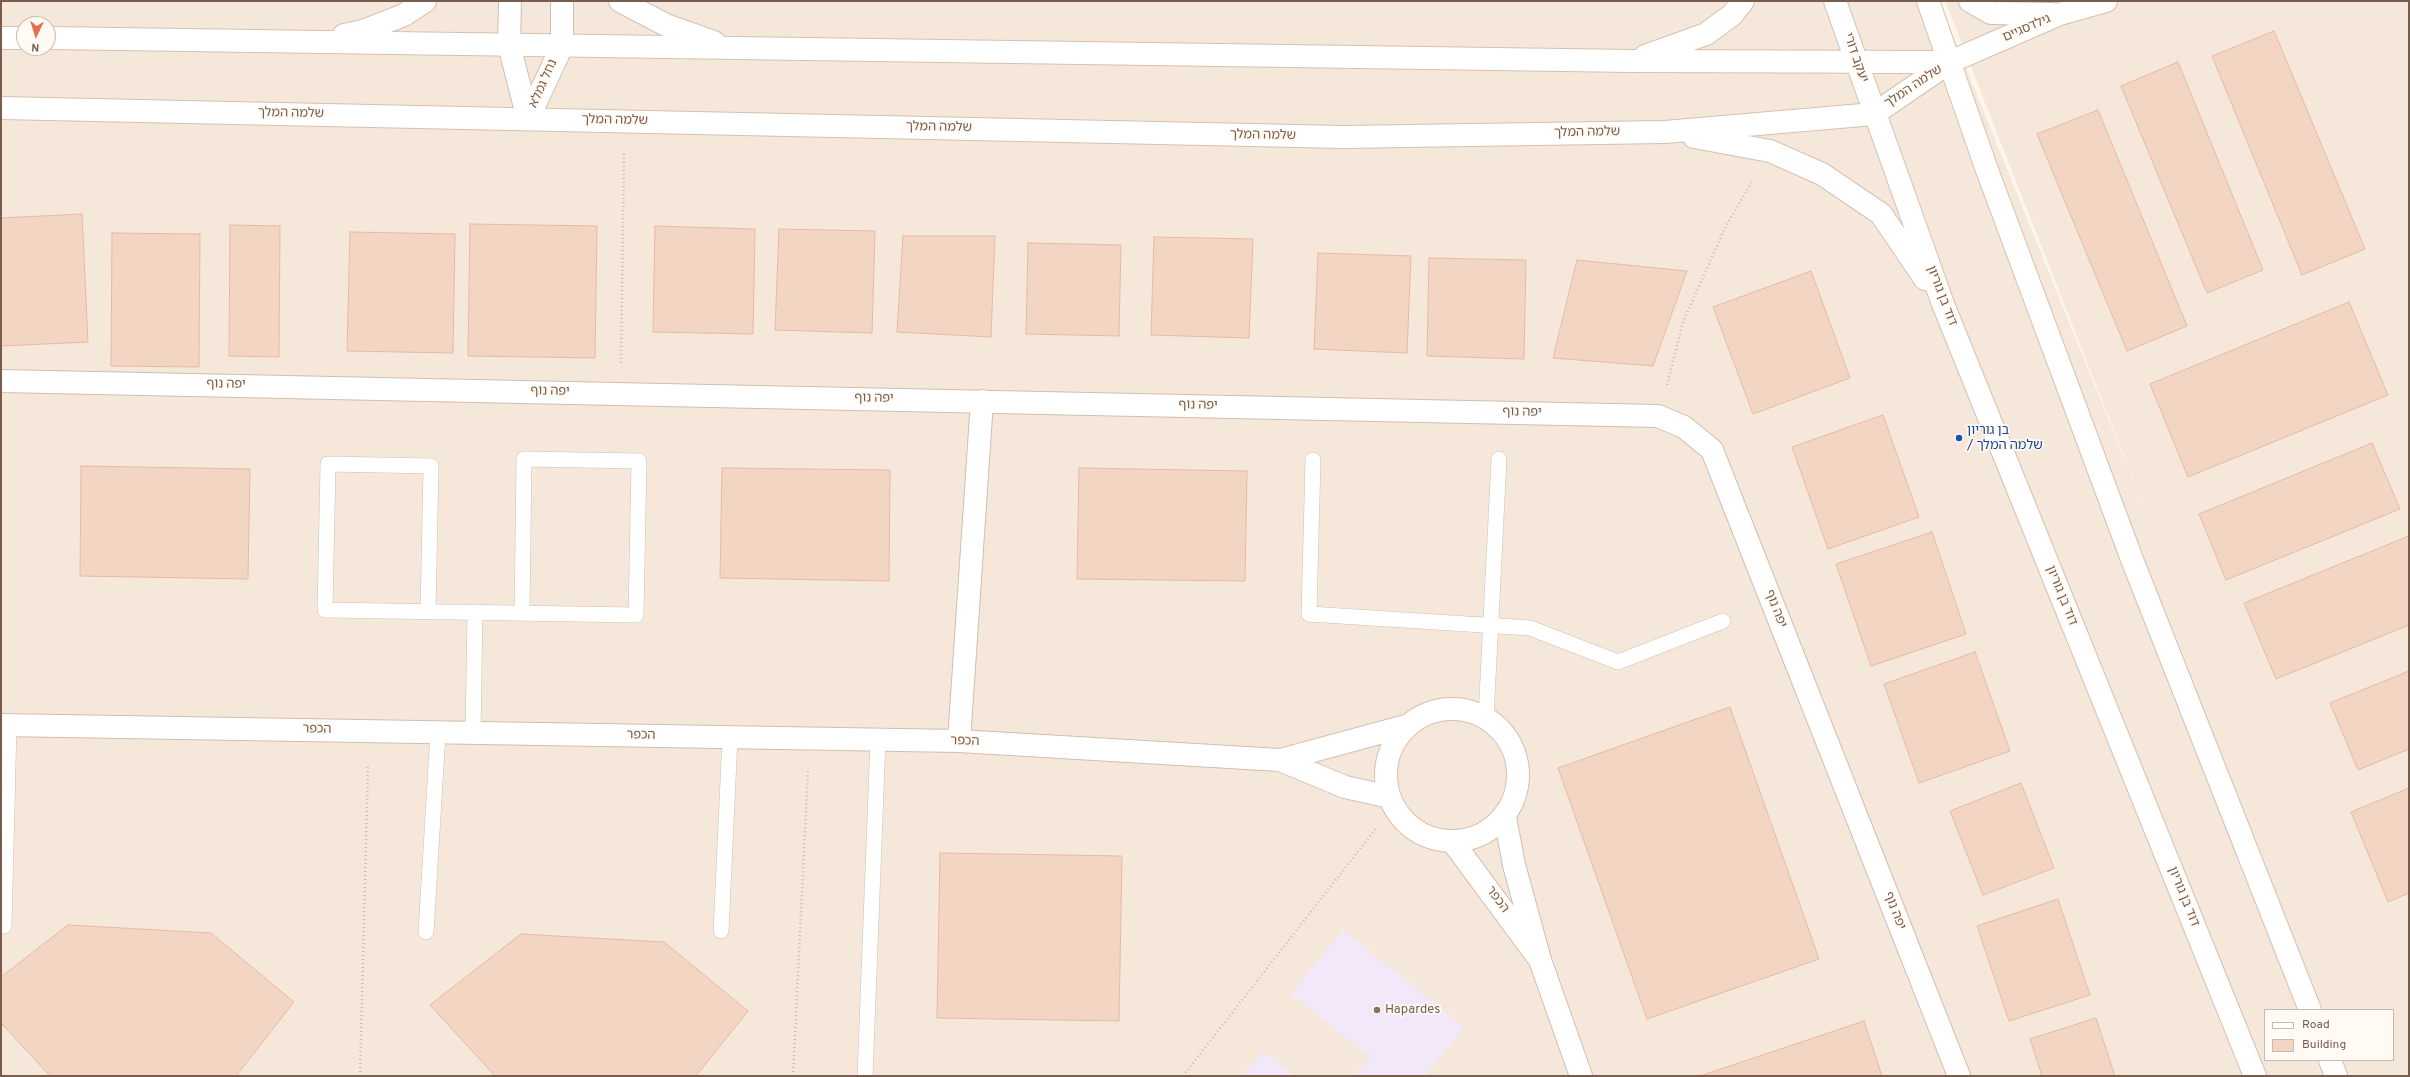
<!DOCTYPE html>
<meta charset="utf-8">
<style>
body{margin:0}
#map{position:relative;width:2410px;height:1077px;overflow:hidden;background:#fdf6ec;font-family:Overpass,sans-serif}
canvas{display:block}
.frame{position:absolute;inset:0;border:2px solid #7a5c4d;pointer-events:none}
.legend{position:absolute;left:2264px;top:1009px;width:130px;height:52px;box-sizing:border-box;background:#fffaf3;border:1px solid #cabbb1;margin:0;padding:5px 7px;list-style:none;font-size:12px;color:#7a5c4d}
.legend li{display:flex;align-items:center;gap:8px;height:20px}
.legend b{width:20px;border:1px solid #cabbb1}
.north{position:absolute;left:16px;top:16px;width:40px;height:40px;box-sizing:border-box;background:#fffaf3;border:1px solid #cabbb1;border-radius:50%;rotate:184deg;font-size:11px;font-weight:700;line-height:16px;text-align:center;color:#7a5c4d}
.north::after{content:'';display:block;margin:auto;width:14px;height:18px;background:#e76f51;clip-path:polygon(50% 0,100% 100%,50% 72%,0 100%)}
</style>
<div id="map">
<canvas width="2410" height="1077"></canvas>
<div class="frame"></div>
<ul class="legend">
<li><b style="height:5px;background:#fff"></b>Road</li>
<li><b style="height:11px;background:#f3d5c3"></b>Building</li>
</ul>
<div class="north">N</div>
</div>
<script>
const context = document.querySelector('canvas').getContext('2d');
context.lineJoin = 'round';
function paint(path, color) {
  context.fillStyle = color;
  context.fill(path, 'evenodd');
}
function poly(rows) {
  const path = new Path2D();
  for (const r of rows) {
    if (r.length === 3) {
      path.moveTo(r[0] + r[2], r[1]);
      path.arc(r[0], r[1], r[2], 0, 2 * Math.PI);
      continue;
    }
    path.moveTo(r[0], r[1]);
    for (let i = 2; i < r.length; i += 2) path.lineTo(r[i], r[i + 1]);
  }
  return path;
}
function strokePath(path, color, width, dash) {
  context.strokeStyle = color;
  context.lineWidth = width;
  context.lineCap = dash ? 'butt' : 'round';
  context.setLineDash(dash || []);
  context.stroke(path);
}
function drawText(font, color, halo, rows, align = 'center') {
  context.font = font + ' Overpass,"Noto Sans Hebrew",sans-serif';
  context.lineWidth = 3.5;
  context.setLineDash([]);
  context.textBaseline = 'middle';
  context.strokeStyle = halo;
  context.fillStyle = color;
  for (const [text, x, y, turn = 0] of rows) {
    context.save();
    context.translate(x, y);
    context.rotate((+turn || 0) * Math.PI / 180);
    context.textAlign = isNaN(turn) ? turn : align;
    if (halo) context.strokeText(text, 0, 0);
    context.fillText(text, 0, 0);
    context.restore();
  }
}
paint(poly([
 [1,1,1939,1,2146,512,1945,1,2409,1,2409,1076,1,1076],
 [24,24,48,24,48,48,24,48],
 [2265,1010,2393,1010,2393,1060,2265,1060]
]), '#f5e8da');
paint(poly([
 [1343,930,1464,1027,1424,1076,1355,1076,1370,1057,1291,994],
 [1263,1051,1294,1076,1243,1076]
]), '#f3e8fa');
const building = poly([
 [2274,31,2365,249,2302,275,2212,56,2274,31],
 [2178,62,2263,270,2207,293,2121,86,2178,62],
 [2098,110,2187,326,2127,351,2037,134,2098,110],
 [82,214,88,342,1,346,1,218,82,214],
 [470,224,597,226,595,358,468,356,470,224],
 [230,225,280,226,279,357,229,356,230,225],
 [655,226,755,229,753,334,653,332,655,226],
 [779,229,875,231,872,333,775,330,779,229],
 [350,232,455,234,453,353,347,351,350,232],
 [112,233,200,234,199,367,111,366,112,233],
 [903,236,995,236,991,337,897,332,903,236],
 [1154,237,1253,239,1249,338,1151,335,1154,237],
 [1028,243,1121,245,1119,336,1026,334,1028,243],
 [1318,253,1411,256,1407,353,1314,349,1318,253],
 [1429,258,1526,260,1524,359,1427,356,1429,258],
 [1577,260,1687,271,1653,366,1553,358,1577,260],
 [1811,271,1850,378,1753,414,1713,307,1811,271],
 [2349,302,2388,395,2188,477,2150,384,2349,302],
 [1883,415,1919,517,1828,549,1792,447,1883,415],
 [2372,443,2400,509,2226,580,2199,514,2372,443],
 [81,466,250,469,248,579,80,576,81,466],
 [722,468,890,470,889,581,720,578,722,468],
 [1079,468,1247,471,1245,581,1077,579,1079,468],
 [1932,532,1966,634,1871,666,1836,564,1932,532],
 [2409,536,2409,625,2276,679,2244,603,2409,536],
 [1975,652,2010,751,1919,783,1884,684,1975,652],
 [2409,671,2409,749,2358,770,2330,703,2409,671],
 [1730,707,1819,959,1647,1019,1558,768,1730,707],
 [2021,783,2054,868,1983,895,1950,811,2021,783],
 [2409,788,2409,893,2388,902,2351,812,2409,788],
 [940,853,1122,856,1119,1021,937,1018,940,853],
 [2058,899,2090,995,2009,1021,1977,926,2058,899],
 [68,925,211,933,294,1002,236,1076,50,1076,1,1023,1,977,68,925],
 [521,934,664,942,748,1011,696,1076,495,1076,430,1005,521,934],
 [2096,1018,2115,1076,2042,1076,2030,1039,2096,1018],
 [1864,1021,1882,1076,1700,1076,1864,1021]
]);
paint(building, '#f3d5c3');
strokePath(building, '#e6bba3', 1);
const lane = poly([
 [1313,460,1309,614,1530,628,1618,662,1723,621],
 [428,611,431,466,328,464,325,610,636,615,639,461,524,459,522,613],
 [1486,718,1499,459],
 [473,733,475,612],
 [4,926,9,725],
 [721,931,730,738],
 [426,932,438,733],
 [865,1076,878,740]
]);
const street = poly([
 [510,1,509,45,528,119],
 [528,119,562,46,562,1],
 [1,381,1658,416,1684,427,1712,450,1959,1076],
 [1,725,959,741,1280,760],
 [959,741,982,401],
 [1505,817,1514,865,1540,960,1581,1076]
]);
const secondary = poly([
 [620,1,666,25,714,42],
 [1835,1,1943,304,2255,1076],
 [1928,1,1987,170,2133,562,2310,1010],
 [1970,1,1991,13,2052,14],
 [344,35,363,31,404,15,425,1],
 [1,38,24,38],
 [48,38,1632,61,1950,62],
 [1645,56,1706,34,1732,15,1743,1],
 [1,108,1343,137,1665,132,1874,114,1950,62,2060,14,2106,1],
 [1694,137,1770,151,1822,174,1881,214,1925,279],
 [1452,775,66],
 [1280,760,1409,725],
 [1280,760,1345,787,1390,797],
 [1452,841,1540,960],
 [2330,1060,2336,1076]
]);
strokePath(lane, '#d1beb0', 16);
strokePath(street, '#d1beb0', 24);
strokePath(secondary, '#d6c0b0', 24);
strokePath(poly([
 [621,363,624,154],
 [1667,385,1683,322,1725,228,1753,180],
 [360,1076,368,764],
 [793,1076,808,770],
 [1183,1076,1377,827]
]), '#d9b8a5', 2.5, [1, 3]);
strokePath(lane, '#fff', 15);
strokePath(street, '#fff', 22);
strokePath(secondary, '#fff', 22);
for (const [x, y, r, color] of [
 [1959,438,4,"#1a4fb4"],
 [1377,1010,4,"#8d6e63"]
]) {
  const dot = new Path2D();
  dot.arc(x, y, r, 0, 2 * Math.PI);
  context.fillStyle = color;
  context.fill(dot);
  strokePath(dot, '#fffaf3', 1.5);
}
drawText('13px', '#7a5c4d', '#fffaf3', [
 ["גילדסגיים",2027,29,-23],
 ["יעקב דורי",1855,58,71],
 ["נחל גמלא",544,84,-66],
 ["שלמה המלך",1914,87,-34],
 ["שלמה המלך",291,114,1],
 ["שלמה המלך",615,121,1],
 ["שלמה המלך",939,128,1],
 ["שלמה המלך",1587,133,-1],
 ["שלמה המלך",1263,136,1],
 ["דוד בן גוריון",1941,296,69],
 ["יפה נוף",226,385,1],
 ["יפה נוף",550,392,1],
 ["יפה נוף",874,399,1],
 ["יפה נוף",1198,406,1],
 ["יפה נוף",1522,413,1],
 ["דוד בן גוריון",2061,596,68],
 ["יפה נוף",1775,609,69],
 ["הכפר",317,730,1],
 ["הכפר",641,736,1],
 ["הכפר",965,742,2],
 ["דוד בן גוריון",2183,897,68],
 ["הכפר",1497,900,54],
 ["יפה נוף",1894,911,69]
]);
drawText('13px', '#164399', '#fffaf3', [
 ["בן גוריון",1967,431],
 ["/ שלמה המלך",1967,446]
], 'left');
drawText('13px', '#785e54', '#fffaf3', [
 ["Hapardes",1385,1010]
], 'left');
</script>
